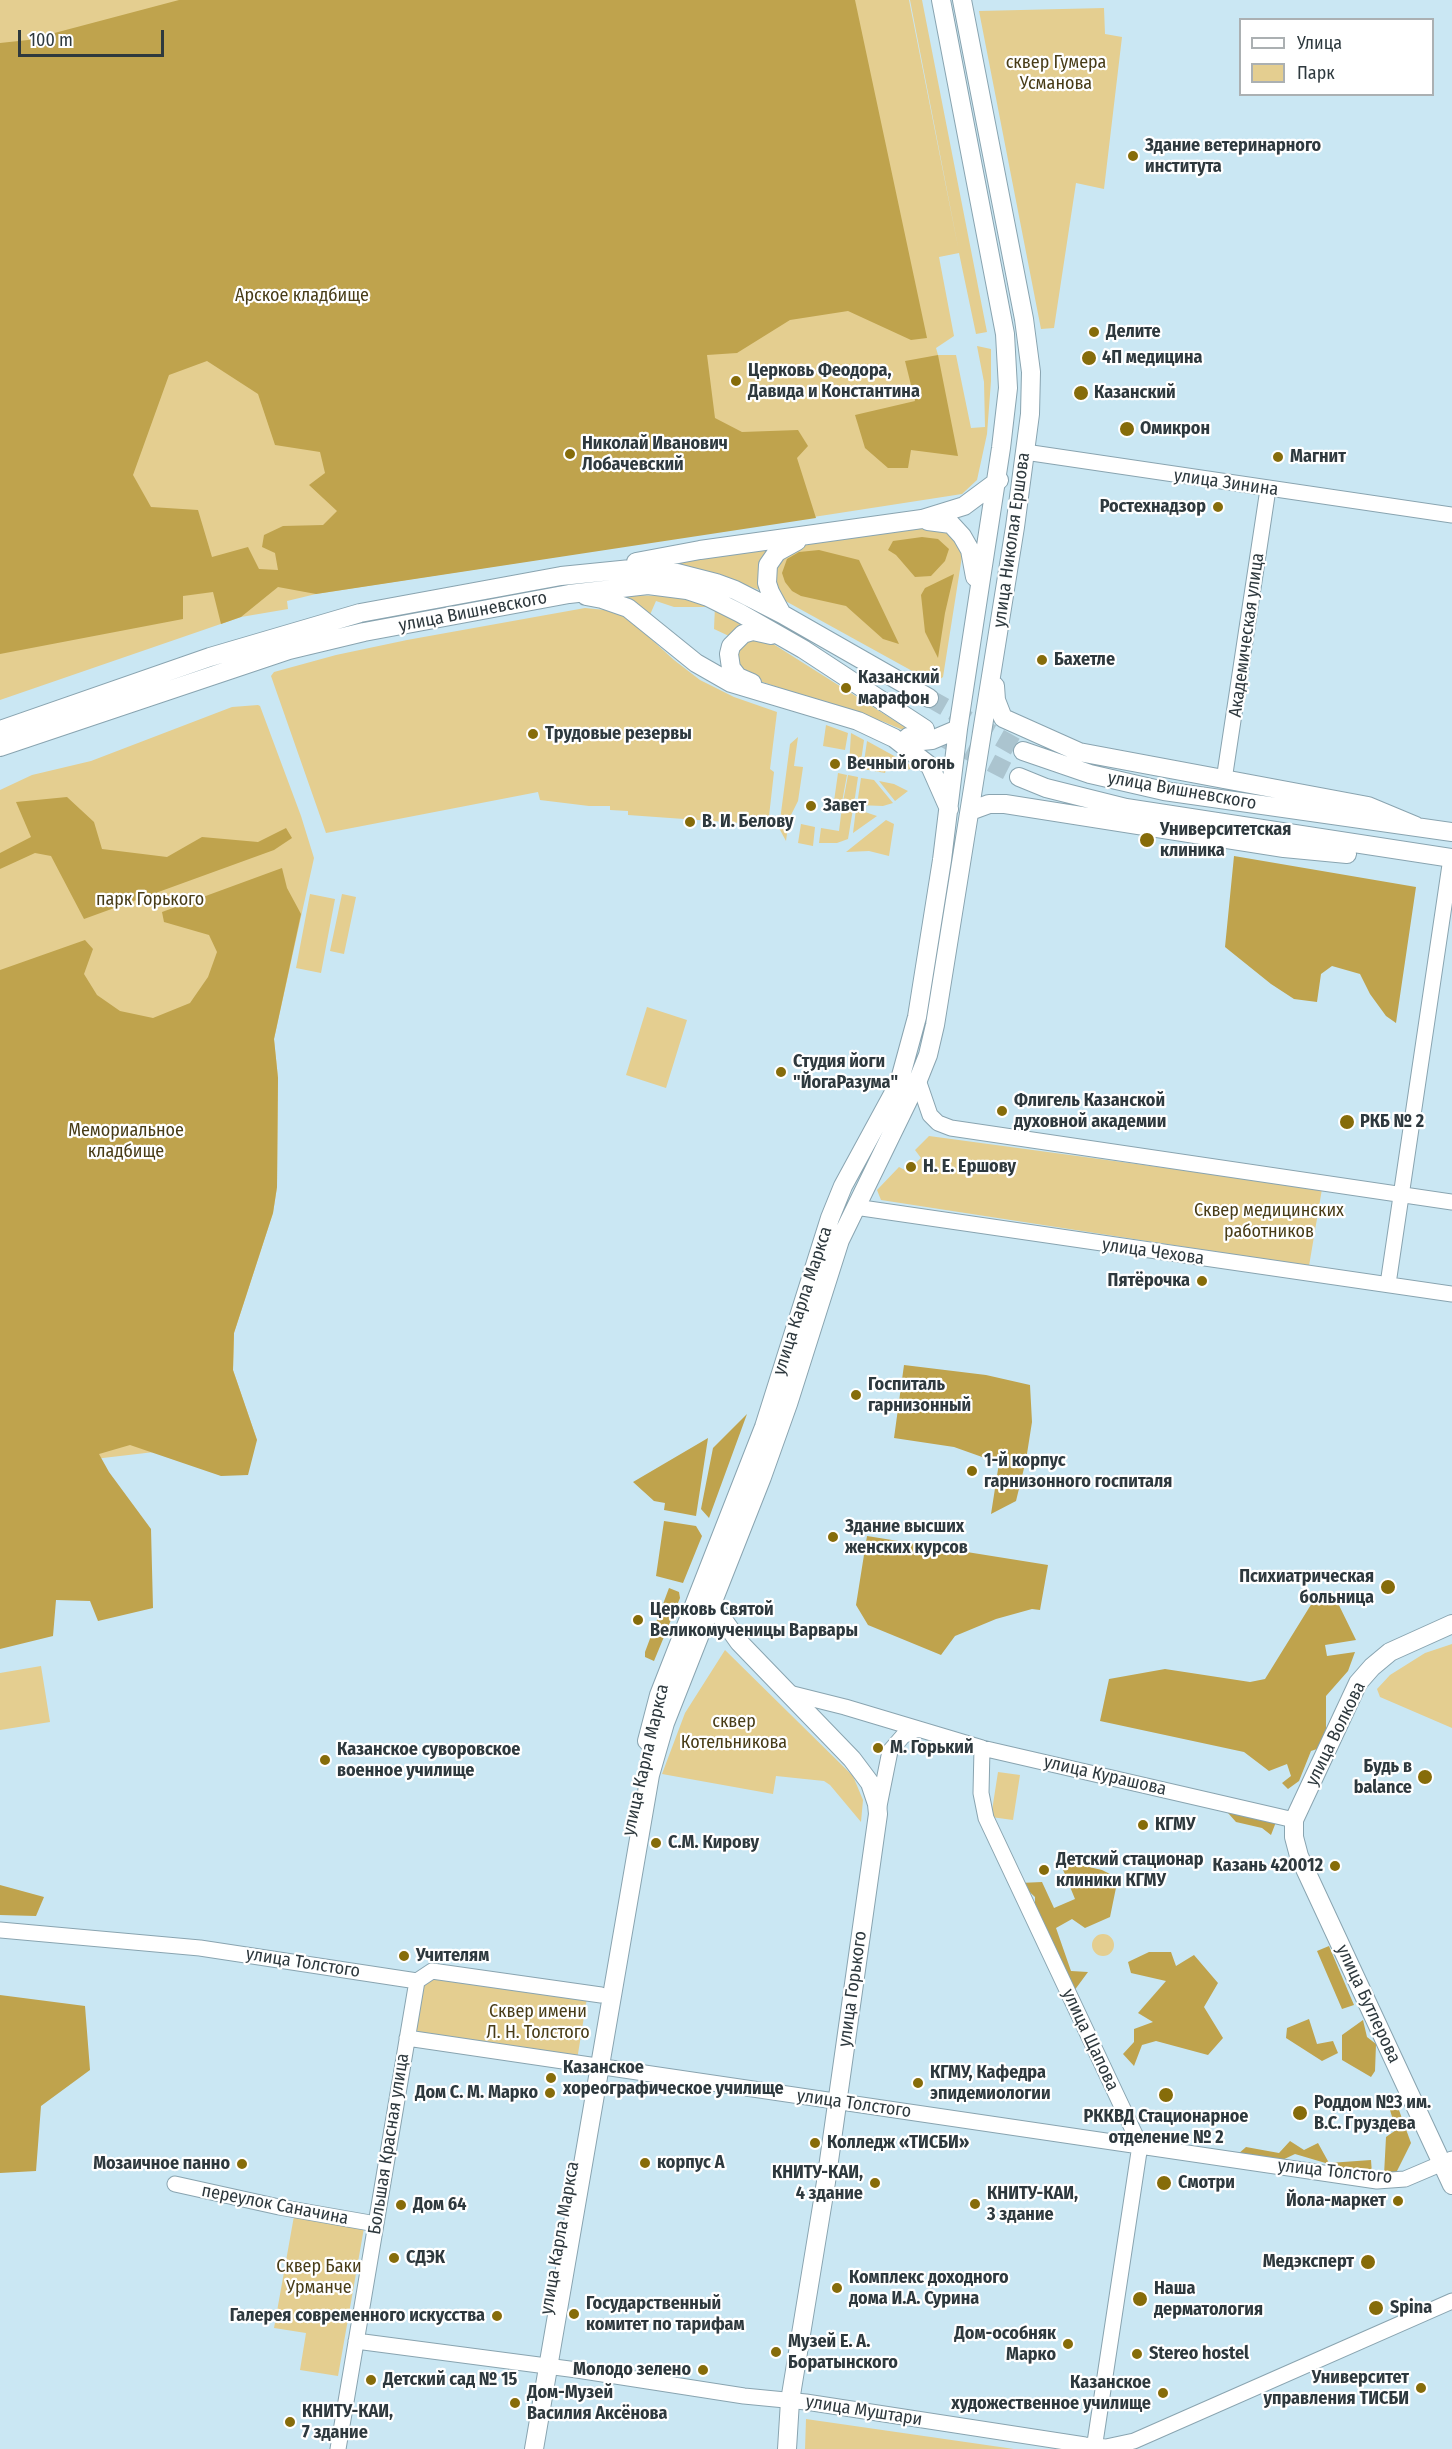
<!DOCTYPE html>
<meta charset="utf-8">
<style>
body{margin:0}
#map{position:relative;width:1452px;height:2449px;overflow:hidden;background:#cae7f3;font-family:"Fira Sans Condensed",sans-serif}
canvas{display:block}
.legend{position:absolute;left:1239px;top:18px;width:195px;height:78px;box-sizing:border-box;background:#fff;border:2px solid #abb0b2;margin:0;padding:8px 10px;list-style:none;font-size:18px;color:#2e393e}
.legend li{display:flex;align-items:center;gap:12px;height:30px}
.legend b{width:30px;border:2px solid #abb0b2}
.scale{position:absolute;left:18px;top:30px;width:146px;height:27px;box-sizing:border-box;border:3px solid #2e393e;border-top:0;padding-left:8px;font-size:18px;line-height:21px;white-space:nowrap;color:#2e393e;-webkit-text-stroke:4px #fff;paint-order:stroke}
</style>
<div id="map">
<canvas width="1452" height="2449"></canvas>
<ul class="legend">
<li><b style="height:8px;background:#fff"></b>Улица</li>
<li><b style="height:16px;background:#e4ce90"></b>Парк</li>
</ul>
<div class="scale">100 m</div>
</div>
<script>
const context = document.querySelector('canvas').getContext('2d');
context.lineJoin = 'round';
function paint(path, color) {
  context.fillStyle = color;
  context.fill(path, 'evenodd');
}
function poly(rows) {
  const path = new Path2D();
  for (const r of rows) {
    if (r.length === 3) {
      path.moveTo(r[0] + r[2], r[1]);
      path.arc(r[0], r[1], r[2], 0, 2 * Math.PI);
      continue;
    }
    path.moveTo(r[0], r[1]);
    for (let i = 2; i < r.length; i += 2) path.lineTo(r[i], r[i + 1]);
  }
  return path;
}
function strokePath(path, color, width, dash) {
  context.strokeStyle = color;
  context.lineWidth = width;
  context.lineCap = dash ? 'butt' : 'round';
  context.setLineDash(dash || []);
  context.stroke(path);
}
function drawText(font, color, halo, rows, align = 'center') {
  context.font = font + ' "Fira Sans Condensed",sans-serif';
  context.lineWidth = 4.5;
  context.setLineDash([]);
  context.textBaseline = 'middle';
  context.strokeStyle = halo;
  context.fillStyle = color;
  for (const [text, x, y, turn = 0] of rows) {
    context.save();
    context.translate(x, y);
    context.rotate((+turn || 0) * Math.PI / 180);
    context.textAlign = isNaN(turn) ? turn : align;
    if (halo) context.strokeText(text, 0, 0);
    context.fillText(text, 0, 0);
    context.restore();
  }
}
paint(poly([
 [0,0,909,0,959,252,910,0,922,0,987,332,976,334,959,253,939,257,954,336,936,348,938,355,956,355,971,428,985,427,984,382,977,346,991,349,991,381,987,434,977,480,962,494,316,594,287,601,288,609,241,617,0,700],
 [1104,8,1105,34,1122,37,1104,189,1076,183,1054,328,1041,329,979,11],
 [920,526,942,527,963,550,943,677,934,683,780,598,770,577,788,547],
 [783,543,765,592,708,572,664,565],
 [623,595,670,596,714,605,714,607,674,607,656,601,649,617,623,601],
 [715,606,750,622,729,636,714,629],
 [585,608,605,610,621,615,640,629,674,660,700,680,734,697,777,712,770,769,774,772,768,825,628,815,628,811,610,810,610,806,589,806,540,800,538,792,326,833,271,676,274,672,336,655,407,640],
 [759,635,922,738,884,722,747,677,740,672,735,649],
 [258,705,260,706,301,816,314,858,274,1039,278,1078,277,1187,273,1213,234,1333,233,1370,257,1440,0,1470,0,790,32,775,91,761,232,707],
 [826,725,848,733,845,750,823,746],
 [851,733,864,740,860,768,849,766],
 [798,737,794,766,803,767,802,774,798,801,789,819,786,841,779,828,790,744],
 [867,741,907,763,915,768,902,771,886,770,885,773,863,769],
 [838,773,847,775,842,802,834,801],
 [848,775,858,777,854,804,843,802],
 [861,778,874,780,893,803,883,806,857,805],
 [879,781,894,784,908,791,895,801],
 [842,807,853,809,848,839,837,843,819,843,821,828,839,831],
 [856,809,877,816,853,833],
 [886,820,894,824,889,856,869,851,846,852],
 [801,824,815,827,813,846,798,843],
 [310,894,335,899,321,973,296,968],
 [342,894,356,897,344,954,330,951],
 [647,1007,687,1020,666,1088,626,1075],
 [929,1136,1322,1189,1309,1266,881,1200,877,1190,899,1167,907,1171,921,1158,915,1150],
 [1452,1644,1452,1728,1380,1697,1377,1689,1390,1675,1425,1653],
 [725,1650,853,1776,863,1800,861,1822,830,1785,824,1781,776,1776,773,1794,662,1774,685,1713],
 [41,1666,50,1722,0,1730,0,1673],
 [998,1772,1020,1775,1013,1820,991,1817],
 [1103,1945,11],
 [430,1977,587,1998,577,2060,415,2032,424,1984],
 [294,2216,364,2228,338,2376,300,2370,306,2333,274,2328],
 [806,2419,1014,2449,805,2449]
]), '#e4ce90');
paint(poly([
 [179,0,855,0,927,338,911,340,848,311,790,320,737,353,707,355,715,418,742,432,798,430,808,446,797,458,816,518,316,594,278,587,241,617,221,624,213,592,183,596,183,619,0,654,0,43,28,40],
 [207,361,258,394,275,445,320,452,325,473,309,485,337,511,323,525,283,526,264,535,262,547,275,553,278,570,259,569,248,547,212,557,198,510,151,507,133,475,169,375],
 [938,355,958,456,911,450,908,468,888,468,865,448,855,415,915,401,905,361],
 [922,537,938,539,949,549,945,561,931,576,915,577,896,555,888,550,893,541],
 [819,550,859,560,899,644,883,639,846,606,801,596,792,591,785,582,782,573,787,559,799,552],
 [954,574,945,613,938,658,925,632,921,595,925,588],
 [67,797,94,822,102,849,167,857,202,837,258,842,286,828,292,838,274,850,84,919,51,856,35,853,0,869,0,853,31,837,16,802],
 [1234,856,1416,887,1396,1023,1386,1016,1370,994,1360,974,1332,966,1321,974,1317,1002,1294,999,1271,984,1225,947],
 [282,868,287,888,301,914,274,1039,278,1078,277,1187,273,1213,234,1333,233,1370,257,1440,248,1475,221,1476,130,1445,99,1454,109,1472,151,1529,153,1608,98,1621,90,1601,56,1600,53,1636,0,1649,0,970,85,940,93,949,84,974,97,995,120,1011,153,1018,190,1003,208,977,217,952,209,935,164,922,162,912],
 [904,1365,986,1375,1030,1385,1032,1422,1026,1460,1016,1501,991,1514,999,1463,954,1447,894,1438],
 [747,1414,709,1518,701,1509,713,1448],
 [708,1438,696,1516,664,1510,665,1503,654,1501,633,1482],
 [664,1521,696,1526,702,1536,683,1583,656,1576],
 [867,1536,1048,1565,1040,1610,1032,1609,996,1619,955,1636,941,1655,868,1625,856,1605],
 [669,1588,679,1592,680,1598,654,1661,645,1657,645,1652],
 [1332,1591,1356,1640,1325,1645,1327,1656,1355,1652,1348,1671,1326,1696,1326,1746,1311,1751,1299,1781,1288,1789,1282,1783,1291,1776,1287,1764,1269,1771,1244,1752,1100,1721,1109,1679,1165,1669,1250,1682,1265,1679,1312,1603],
 [1232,1802,1276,1822,1271,1835,1262,1828,1236,1822,1228,1813],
 [1059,1860,1102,1870,1118,1878,1110,1917,1085,1928,1072,1919,1056,1928,1071,1971,1088,1972,1071,1995,1035,1922,1035,1897,1020,1883,1042,1882,1054,1908,1075,1899],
 [0,1885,44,1897,36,1916,0,1915],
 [1329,1946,1354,2005,1342,2009,1317,1951],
 [1149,1952,1171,1952,1176,1966,1194,1955,1218,1983,1204,2007,1223,2038,1208,2055,1156,2041,1142,2045,1134,2066,1123,2054,1134,2042,1134,2029,1153,2022,1138,2013,1166,1981,1131,1973,1128,1962],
 [0,1995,85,2006,90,2070,41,2106,36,2171,0,2173],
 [1309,2019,1317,2044,1333,2041,1338,2053,1322,2061,1286,2038,1287,2028],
 [1363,2020,1367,2037,1376,2044,1375,2071,1371,2077,1342,2060,1342,2035],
 [1396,2102,1411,2143,1396,2173,1384,2175,1386,2137,1396,2130,1390,2110],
 [1290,2141,1304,2150,1318,2143,1329,2163,1371,2160,1372,2174,1356,2172,1295,2154,1278,2162,1237,2155,1246,2147,1279,2153]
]), '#bfa34d');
strokePath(poly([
 [929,698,1023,751],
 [943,738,1019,777]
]), '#abc4cf', 18, [18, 9]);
const minor = poly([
 [1025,452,1452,515],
 [1224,780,1268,489],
 [918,1080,930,1115,938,1123,951,1128,1452,1202],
 [855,1207,1452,1294],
 [1388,1284,1451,858],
 [789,1693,845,1707,982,1748,1294,1820],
 [982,1748,981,1793,986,1818,1140,2145,1094,2449],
 [878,1811,890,1751,903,1736,917,1729],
 [0,1930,200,1948,417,1981,432,1971,601,1995],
 [407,2038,1377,2181,1405,2179,1452,2159],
 [175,2184,279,2207,376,2224],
 [356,2341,577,2370,744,2396,806,2402,1085,2445,1106,2447,1134,2441,1452,2301],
 [338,2449,417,1981]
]);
const major = poly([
 [928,521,951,524,962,536,970,550,975,577],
 [636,562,700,550,922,519,964,506,999,480],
 [586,596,602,599,628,608,696,663,731,683,858,721,894,738,930,766,949,809],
 [782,614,770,592,767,583,768,565,777,552,797,541],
 [752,683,738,677,731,668,729,654,731,646,743,634,753,631,771,635],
 [995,686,996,700,1003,718,1079,752,1368,806,1416,826],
 [0,730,210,657,360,613,561,576,631,569,677,573,716,583,735,590,782,614,929,698],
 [908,737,922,741,932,740,958,729],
 [0,747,289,650,364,632,569,594,648,585,687,590,708,597,740,613,803,649,925,729],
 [1023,751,1090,774,1164,791,1452,832],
 [1019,777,1046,788,1126,808,1452,858],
 [970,811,989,804,1005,804,1284,848,1347,854],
 [704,1600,712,1604,739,1642,852,1759,870,1783,877,1804,878,1814,826,2182,790,2401,787,2449],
 [1452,1624,1390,1652,1372,1667,1358,1683,1294,1820,1294,1837,1299,1856,1452,2185],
 [647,1741,659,1695,764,1427,830,1218,843,1186,899,1083,917,1017,942,860,958,729,1001,448,1008,388,1005,334,941,0],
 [534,2449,650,1775,665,1723,762,1477,788,1404,840,1240,918,1080,928,1055,935,1025,1015,527,1030,414,1031,372,1024,319,962,0]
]);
strokePath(minor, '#89a4b0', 17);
strokePath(major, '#89a4b0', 20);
strokePath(minor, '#fff', 15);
strokePath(major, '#fff', 18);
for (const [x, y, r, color] of [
 [1133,156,6,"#866c0a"],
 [1094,332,6,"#866c0a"],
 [1089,358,8,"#866c0a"],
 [736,381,6,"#866c0a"],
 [1081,393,8,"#866c0a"],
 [1127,429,8,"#866c0a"],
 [570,454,6,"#866c0a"],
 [1278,457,6,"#866c0a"],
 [1218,507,6,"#866c0a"],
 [1042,660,6,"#866c0a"],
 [846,688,6,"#866c0a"],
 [533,734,6,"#866c0a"],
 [835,764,6,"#866c0a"],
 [811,806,6,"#866c0a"],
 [690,822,6,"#866c0a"],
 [1147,840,8,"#866c0a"],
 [781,1072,6,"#866c0a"],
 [1002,1111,6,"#866c0a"],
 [1347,1122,8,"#866c0a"],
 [911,1167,6,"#866c0a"],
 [1202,1281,6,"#866c0a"],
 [856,1395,6,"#866c0a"],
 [972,1471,6,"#866c0a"],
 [833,1537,6,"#866c0a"],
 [1388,1587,8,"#866c0a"],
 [638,1620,6,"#866c0a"],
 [878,1748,6,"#866c0a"],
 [325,1760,6,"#866c0a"],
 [1425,1777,8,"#866c0a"],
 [1143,1825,6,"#866c0a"],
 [656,1843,6,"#866c0a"],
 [1335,1866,6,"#866c0a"],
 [1044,1870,6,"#866c0a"],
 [404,1956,6,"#866c0a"],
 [551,2078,6,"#866c0a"],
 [918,2083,6,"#866c0a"],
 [550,2093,6,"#866c0a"],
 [1166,2095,8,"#866c0a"],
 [1300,2113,8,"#866c0a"],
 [815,2143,6,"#866c0a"],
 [645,2163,6,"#866c0a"],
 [242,2164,6,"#866c0a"],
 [875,2183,6,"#866c0a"],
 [1164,2183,8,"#866c0a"],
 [1398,2201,6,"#866c0a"],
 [975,2204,6,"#866c0a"],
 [401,2205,6,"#866c0a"],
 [394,2258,6,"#866c0a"],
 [1368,2262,8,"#866c0a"],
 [837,2288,6,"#866c0a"],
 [1140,2299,8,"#866c0a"],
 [1376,2308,8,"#866c0a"],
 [574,2314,6,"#866c0a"],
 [497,2316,6,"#866c0a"],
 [1068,2344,6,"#866c0a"],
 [776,2352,6,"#866c0a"],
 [1137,2354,6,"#866c0a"],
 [703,2370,6,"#866c0a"],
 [371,2380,6,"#866c0a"],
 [1421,2388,6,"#866c0a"],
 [1163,2393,6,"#866c0a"],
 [515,2403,6,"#866c0a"],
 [290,2422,6,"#866c0a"]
]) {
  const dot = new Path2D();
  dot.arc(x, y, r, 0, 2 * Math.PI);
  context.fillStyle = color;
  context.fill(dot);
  strokePath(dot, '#fff', 2);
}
drawText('18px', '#483c17', '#fff', [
 ["сквер Гумера",1056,63],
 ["Усманова",1056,84],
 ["Арское кладбище",302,296],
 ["парк Горького",150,900],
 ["Мемориальное",126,1131],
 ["кладбище",126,1152],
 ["Сквер медицинских",1269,1211],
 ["работников",1269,1232],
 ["сквер",734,1722],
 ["Котельникова",734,1743],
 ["Сквер имени",538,2012],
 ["Л. Н. Толстого",538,2033],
 ["Сквер Баки",319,2267],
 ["Урманче",319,2288]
]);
drawText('bold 18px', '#2e393e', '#fff', [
 ["Здание ветеринарного",1145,146],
 ["института",1145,167],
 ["Делите",1106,332],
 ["4П медицина",1102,358],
 ["Церковь Феодора,",748,371],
 ["Давида и Константина",748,392],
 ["Казанский",1094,393],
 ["Омикрон",1140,429],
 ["Николай Иванович",582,444],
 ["Лобачевский",582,465],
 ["Магнит",1290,457],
 ["Ростехнадзор",1206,507,"right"],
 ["Бахетле",1054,660],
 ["Казанский",858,678],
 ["марафон",858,699],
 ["Трудовые резервы",545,734],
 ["Вечный огонь",847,764],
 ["Завет",823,806],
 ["В. И. Белову",702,822],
 ["Университетская",1160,830],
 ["клиника",1160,851],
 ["Студия йоги",793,1062],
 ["\"ЙогаРазума\"",793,1083],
 ["Флигель Казанской",1014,1101],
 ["духовной академии",1014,1122],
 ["РКБ № 2",1360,1122],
 ["Н. Е. Ершову",923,1167],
 ["Пятёрочка",1190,1281,"right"],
 ["Госпиталь",868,1385],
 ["гарнизонный",868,1406],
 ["1-й корпус",984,1461],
 ["гарнизонного госпиталя",984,1482],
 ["Здание высших",845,1527],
 ["женских курсов",845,1548],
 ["Психиатрическая",1374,1577,"right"],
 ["больница",1374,1598,"right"],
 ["Церковь Святой",650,1610],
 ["Великомученицы Варвары",650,1631],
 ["М. Горький",890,1748],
 ["Казанское суворовское",337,1750],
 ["военное училище",337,1771],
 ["Будь в",1412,1767,"right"],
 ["balance",1412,1788,"right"],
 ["КГМУ",1155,1825],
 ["С.М. Кирову",668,1843],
 ["Детский стационар",1056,1860],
 ["клиники КГМУ",1056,1881],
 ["Казань 420012",1323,1866,"right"],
 ["Учителям",416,1956],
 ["Казанское",563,2068],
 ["хореографическое училище",563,2089],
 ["КГМУ, Кафедра",930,2073],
 ["эпидемиологии",930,2094],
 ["Дом С. М. Марко",538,2093,"right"],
 ["Роддом №3 им.",1314,2103],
 ["В.С. Груздева",1314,2124],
 ["РККВД Стационарное",1166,2117,"center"],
 ["отделение № 2",1166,2138,"center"],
 ["Колледж «ТИСБИ»",827,2143],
 ["корпус А",657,2163],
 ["Мозаичное панно",230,2164,"right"],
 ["КНИТУ-КАИ,",863,2173,"right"],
 ["4 здание",863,2194,"right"],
 ["Смотри",1178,2183],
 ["КНИТУ-КАИ,",987,2194],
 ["3 здание",987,2215],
 ["Йола-маркет",1386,2201,"right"],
 ["Дом 64",413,2205],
 ["СДЭК",406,2258],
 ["Медэксперт",1354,2262,"right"],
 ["Комплекс доходного",849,2278],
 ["дома И.А. Сурина",849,2299],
 ["Наша",1154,2289],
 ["дерматология",1154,2310],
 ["Государственный",586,2304],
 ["комитет по тарифам",586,2325],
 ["Spina",1390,2308],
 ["Галерея современного искусства",485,2316,"right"],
 ["Дом-особняк",1056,2334,"right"],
 ["Марко",1056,2355,"right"],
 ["Музей Е. А.",788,2342],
 ["Боратынского",788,2363],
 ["Stereo hostel",1149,2354],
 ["Молодо зелено",691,2370,"right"],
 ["Университет",1409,2378,"right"],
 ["управления ТИСБИ",1409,2399,"right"],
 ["Детский сад № 15",383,2380],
 ["Казанское",1151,2383,"right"],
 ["художественное училище",1151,2404,"right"],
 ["Дом-Музей",527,2393],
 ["Василия Аксёнова",527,2414],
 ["КНИТУ-КАИ,",302,2412],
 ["7 здание",302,2433]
], 'left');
drawText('18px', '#2e393e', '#fff', [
 ["улица Зинина",1226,483,8],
 ["улица Николая Ершова",1012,540,-82],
 ["улица Вишневского",473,612,-11],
 ["Академическая улица",1247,635,-82],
 ["улица Вишневского",1182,791,10],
 ["улица Чехова",1153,1252,8],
 ["улица Карла Маркса",803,1301,-72],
 ["улица Волкова",1336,1734,-64],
 ["улица Карла Маркса",646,1760,-77],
 ["улица Курашова",1105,1776,13],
 ["улица Толстого",303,1963,9],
 ["улица Горького",853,1989,-82],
 ["улица Бутлерова",1368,2004,65],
 ["улица Щапова",1090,2040,65],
 ["улица Толстого",854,2104,8],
 ["Большая Красная улица",389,2144,-81],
 ["улица Толстого",1335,2172,6],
 ["переулок Саначина",275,2205,11],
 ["улица Карла Маркса",560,2238,-80],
 ["улица Муштари",864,2411,9]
]);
</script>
